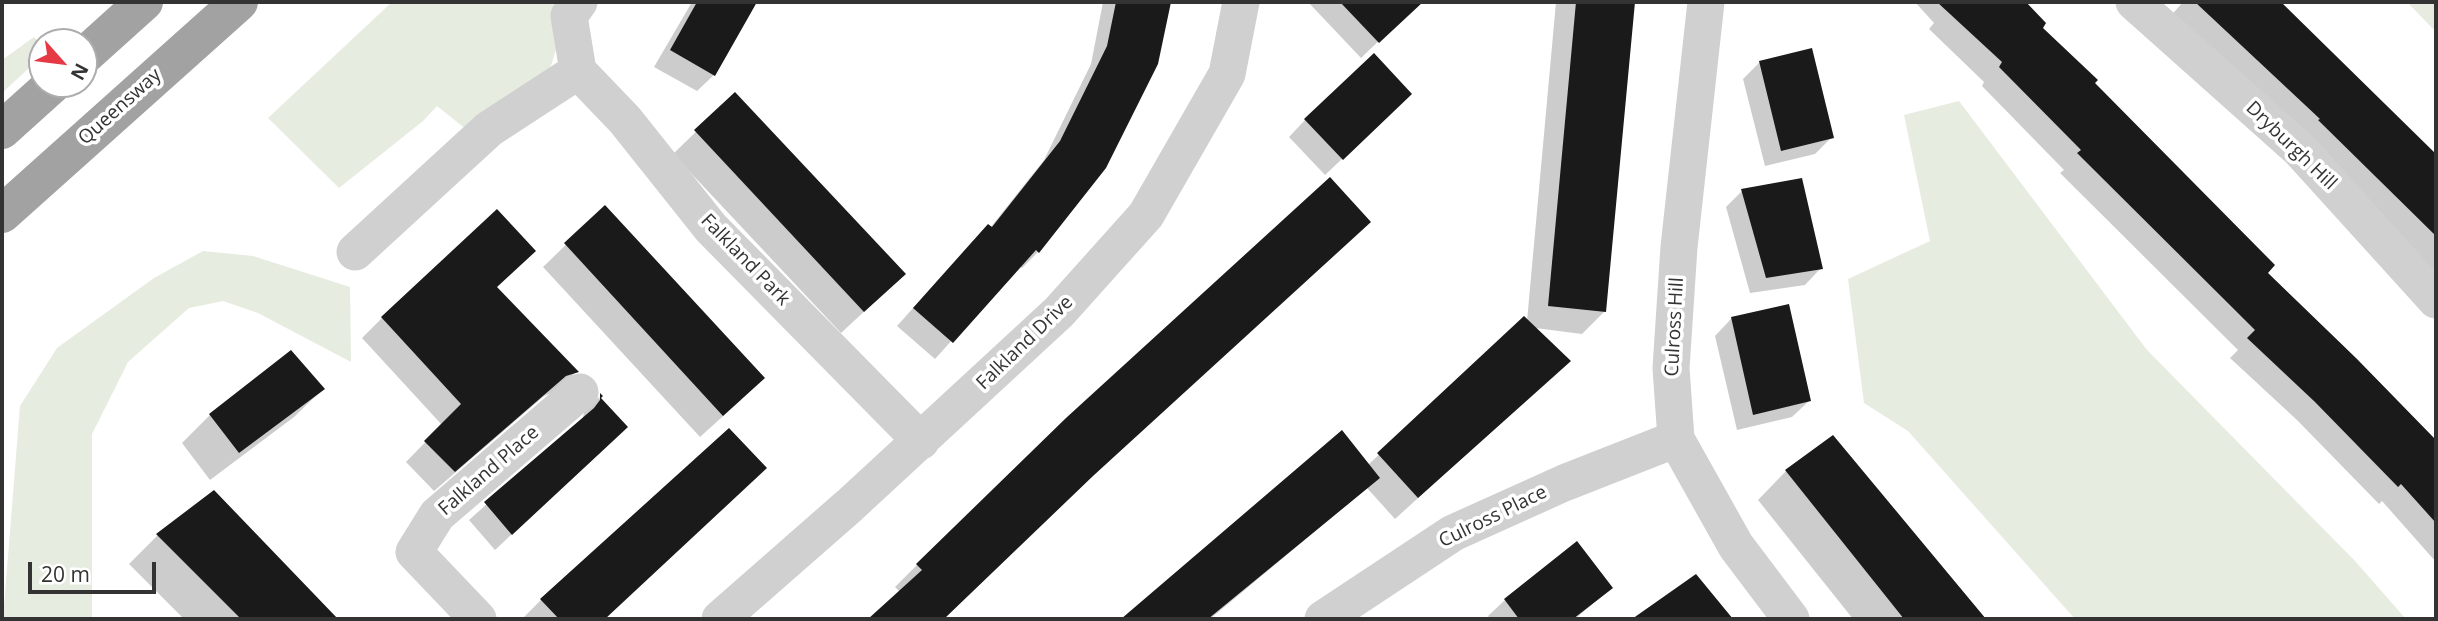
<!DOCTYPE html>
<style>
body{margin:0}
#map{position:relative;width:2438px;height:621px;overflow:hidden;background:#fff;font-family:"Open Sans",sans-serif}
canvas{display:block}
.frame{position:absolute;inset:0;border:4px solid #333;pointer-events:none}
.north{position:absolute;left:28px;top:28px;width:70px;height:70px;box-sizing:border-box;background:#fff;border:2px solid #adadad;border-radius:50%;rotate:118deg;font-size:19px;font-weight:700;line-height:28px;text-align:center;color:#333}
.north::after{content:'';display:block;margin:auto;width:24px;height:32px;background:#e63946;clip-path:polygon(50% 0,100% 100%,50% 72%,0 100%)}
.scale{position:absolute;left:28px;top:562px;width:128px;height:32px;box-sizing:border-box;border:4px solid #333;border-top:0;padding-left:9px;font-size:21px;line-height:24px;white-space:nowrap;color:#333;-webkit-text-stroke:5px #fff;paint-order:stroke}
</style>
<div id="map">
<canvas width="2438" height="621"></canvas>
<div class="frame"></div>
<div class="north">N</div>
<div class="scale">20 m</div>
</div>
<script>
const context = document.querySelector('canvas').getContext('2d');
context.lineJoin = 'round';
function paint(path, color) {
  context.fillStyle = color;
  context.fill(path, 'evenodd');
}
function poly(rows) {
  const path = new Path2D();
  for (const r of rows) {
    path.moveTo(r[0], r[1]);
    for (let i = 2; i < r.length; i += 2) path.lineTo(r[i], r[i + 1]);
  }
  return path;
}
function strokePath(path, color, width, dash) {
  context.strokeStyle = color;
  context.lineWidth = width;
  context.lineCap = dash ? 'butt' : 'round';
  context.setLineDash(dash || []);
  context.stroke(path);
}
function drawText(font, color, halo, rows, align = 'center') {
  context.font = font + ' "Open Sans",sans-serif';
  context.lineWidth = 7;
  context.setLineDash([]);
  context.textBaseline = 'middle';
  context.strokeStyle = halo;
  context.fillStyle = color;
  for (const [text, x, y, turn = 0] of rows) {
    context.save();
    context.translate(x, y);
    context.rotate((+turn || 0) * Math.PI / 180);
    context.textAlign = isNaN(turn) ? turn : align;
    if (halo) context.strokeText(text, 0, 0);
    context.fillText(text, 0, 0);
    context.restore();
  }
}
paint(poly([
 [392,2,571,2,549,72,467,130,437,106,423,121,339,188,268,118],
 [2407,2,2436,2,2436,32],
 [34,37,42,46,42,56,2,93,2,60],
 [1959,101,2147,350,2355,561,2406,619,2075,619,1908,431,1864,403,1848,279,1930,241,1904,115],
 [203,251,253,256,350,287,351,362,258,313,223,301,189,308,128,362,92,434,92,619,3,619,20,406,57,348,154,278]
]), '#e6ecdf');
paint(poly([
 [692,2,755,2,714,75,697,91,654,67],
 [1103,2,1169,2,1157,63,1038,252,1022,268,1019,266,935,359,897,326,972,242,990,228,1044,160,1091,64],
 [1308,2,1412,2,1415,6,1361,58],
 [1556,2,1633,2,1604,312,1582,334,1535,328,1546,382,1395,519,1367,488,1210,619,1123,619,1342,432,1368,465,1524,318,1527,321],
 [1915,2,2023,2,2044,23,2041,28,2265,273,2356,360,2436,442,2436,562,2382,501,2379,504,2297,420,2230,358,2238,350,2060,173,2064,170,1982,86,1984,82,1929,29,1934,23],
 [2183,2,2279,2,2436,156,2436,280,2168,19],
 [1760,62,1832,137,1815,154,1765,166,1743,79],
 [735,94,881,296,841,333,673,154],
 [1393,111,1325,175,1289,137,1305,120],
 [1742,191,1821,268,1805,285,1750,293,1726,207],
 [605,207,741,400,700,437,543,267],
 [495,288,577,371,557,391,544,396,434,491,406,462,442,425,362,338,382,318],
 [1788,306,1809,401,1792,417,1737,430,1715,336,1731,319],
 [323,389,294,417,210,480,182,443,210,415],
 [600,396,599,398,626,427,495,550,469,520,583,418,584,412],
 [1833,438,1978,612,1970,619,1853,619,1758,500,1786,471],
 [743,490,604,619,522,619,541,600],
 [214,492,336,619,184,619,129,564,157,536],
 [1068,497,942,619,870,619,900,592,895,587,917,565],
 [1611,588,1575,619,1490,619,1488,616,1505,600]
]), '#0003');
paint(poly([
 [697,2,757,2,715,76,670,50],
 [1116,2,1171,2,1158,64,1106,168,1039,253,1036,250,953,343,913,308,988,224,992,227,1060,141,1107,46],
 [1340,2,1423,2,1379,43],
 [1576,2,1635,2,1606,312,1548,306],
 [1937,2,2026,2,2046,23,2043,28,2098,80,2095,83,2275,265,2268,273,2357,359,2436,440,2436,523,2401,484,2398,487,2315,402,2247,338,2255,330,2077,153,2081,150,1999,67,2002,62],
 [2195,2,2281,2,2436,154,2436,236,2318,120,2320,119],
 [1812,48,1834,138,1781,151,1759,61],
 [1374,53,1412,94,1343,160,1304,119],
 [735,92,906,274,864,312,694,130],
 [1330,177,1371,222,1093,476,944,619,868,619,922,570,916,564,1066,418],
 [1802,178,1823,269,1766,278,1741,189],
 [605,205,765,378,723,416,564,243],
 [497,209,536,251,497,287,579,372,566,376,455,472,424,441,461,404,381,317],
 [1789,304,1811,401,1753,415,1731,317],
 [1524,316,1571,361,1418,498,1377,453],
 [291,350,325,389,239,453,209,414],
 [600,393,603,396,601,398,628,427,512,535,484,502,594,408,600,400],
 [729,428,767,468,605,619,559,619,540,599],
 [1342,430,1380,478,1208,619,1121,619],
 [1833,435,1986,619,1904,619,1785,470],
 [214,490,338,619,241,619,156,534],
 [1577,541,1613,588,1573,619,1519,619,1504,599],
 [1696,574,1733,619,1632,619]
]), '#1a1a1a');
strokePath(poly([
 [579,2,569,16,578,71,625,120,711,228,921,441],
 [1706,2,1679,247,1671,368,1676,439,1736,546,1791,619],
 [2134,2,2300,150,2436,300],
 [355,252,489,129,578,71],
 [478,619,414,552,437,515,580,392],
 [720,619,850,505,1059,312,1146,215,1227,74,1241,2],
 [1323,619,1453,533,1564,483,1676,439]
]), '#d0d0d0', 37);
strokePath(poly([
 [84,56,144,2],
 [2,130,53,84],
 [2,214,239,2]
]), '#a2a2a2', 38);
drawText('19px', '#333', '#fff', [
 ["Queensway",120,107,-42],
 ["Dryburgh Hill",2291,146,44],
 ["Falkland Park",745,260,46],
 ["Culross Hill",1675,327,-87],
 ["Falkland Drive",1025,343,-44],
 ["Falkland Place",489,471,-41],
 ["Culross Place",1493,517,-26]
]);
</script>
